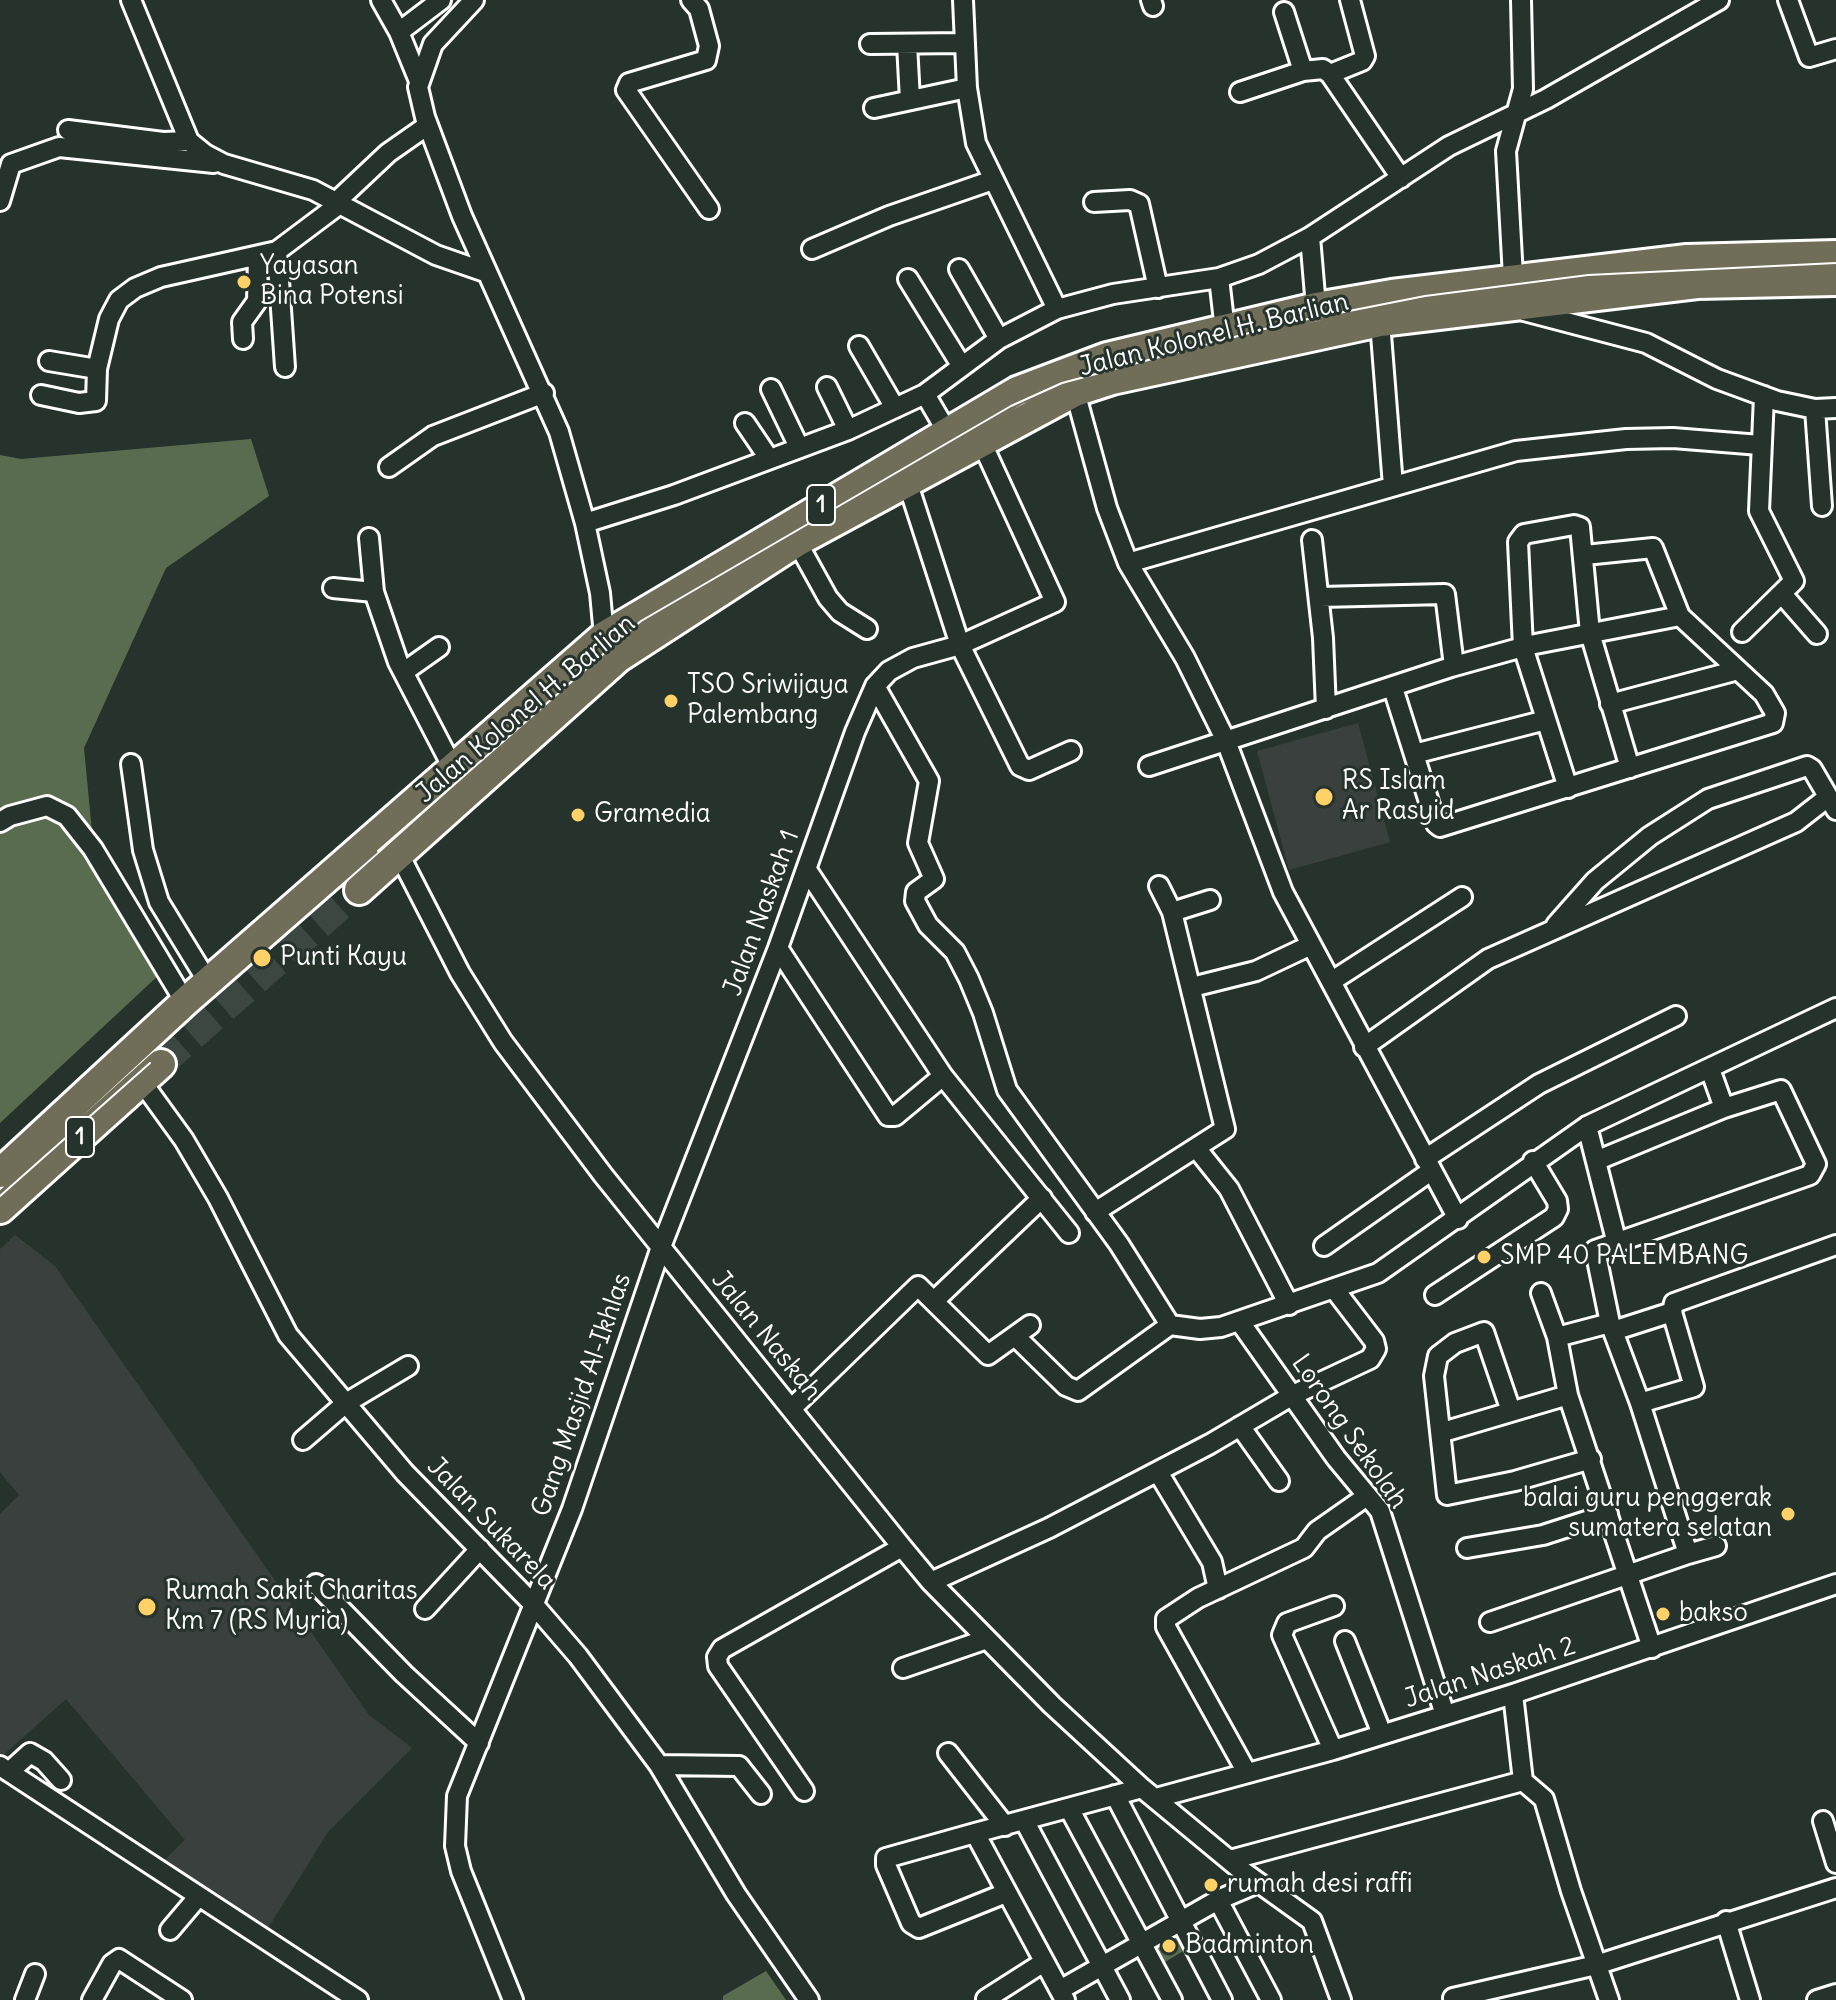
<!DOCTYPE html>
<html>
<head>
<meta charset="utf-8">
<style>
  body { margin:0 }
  canvas { display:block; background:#26332d }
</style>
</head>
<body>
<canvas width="1836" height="2000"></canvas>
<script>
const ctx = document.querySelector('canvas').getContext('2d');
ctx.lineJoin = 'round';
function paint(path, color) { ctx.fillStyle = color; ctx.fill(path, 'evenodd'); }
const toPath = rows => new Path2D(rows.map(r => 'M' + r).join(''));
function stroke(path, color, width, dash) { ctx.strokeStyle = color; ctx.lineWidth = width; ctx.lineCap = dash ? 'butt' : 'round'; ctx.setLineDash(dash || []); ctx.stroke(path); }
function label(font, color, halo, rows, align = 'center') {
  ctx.font = font + ' Delius,sans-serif'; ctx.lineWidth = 6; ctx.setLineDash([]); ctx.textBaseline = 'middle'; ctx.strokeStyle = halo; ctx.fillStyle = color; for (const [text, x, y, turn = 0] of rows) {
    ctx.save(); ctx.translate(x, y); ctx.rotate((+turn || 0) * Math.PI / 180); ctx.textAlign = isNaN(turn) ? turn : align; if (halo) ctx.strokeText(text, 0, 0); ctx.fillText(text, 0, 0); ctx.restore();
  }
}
const built = toPath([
  [1358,723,1390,842,1289,870,1257,751],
  [15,1235,55,1266,369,1715,412,1748,328,1832,265,1933,159,1866,185,1840,66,1699,0,1758,0,1514,19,1495,0,1472,0,1249]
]);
const green = toPath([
  [251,439,269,496,166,568,84,748,92,832,161,973,0,1123,0,455,21,459],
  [1179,1927,1190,1947,1160,1965,1148,1944],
  [766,1971,786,2000,723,2000,723,1996]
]);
const highwayTunnel = toPath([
  [161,1064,359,890]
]);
const minor = toPath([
  [131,0,189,141,205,154,224,164,313,190,436,255,485,272],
  [381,0,399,32,419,81],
  [474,0,433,44,418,87,425,117,462,216,559,432,585,523,600,593,604,636],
  [691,0,699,9,709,46,706,60,629,83,626,90,709,209],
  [1151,0,1153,6],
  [1788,0,1809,57,1836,49],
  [1284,12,1303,71],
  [399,32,441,0],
  [870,44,964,43],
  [907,44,910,100],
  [1330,74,1362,61,1365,56,1350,0],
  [1240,92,1303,71,1323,69,1330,74,1401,178],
  [874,108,967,88],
  [68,130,163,142,189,141],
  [0,201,11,164,59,147,214,163],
  [337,201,388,153,428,125],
  [1094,202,1130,200,1139,204,1158,288],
  [812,249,889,216,993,180],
  [277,251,285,367],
  [959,269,999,339],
  [1513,277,1506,151,1523,89,1521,0],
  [1219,278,1259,264,1310,237],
  [908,279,961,365],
  [1316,307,1310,237,1449,146,1546,99,1719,0],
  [1057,309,1113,294,1219,278,1225,330],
  [1524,311,1646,343,1717,379,1777,401,1815,409,1836,408],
  [1380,322,1393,486],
  [243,339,242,322,257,301,258,257],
  [859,346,895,408],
  [49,361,97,369],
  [827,387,848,430],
  [771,389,799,447],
  [1075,392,1107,508,1128,563,1185,658,1226,741,1283,892,1458,1219],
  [41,395,79,403,96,401,97,369,109,319,119,300,135,288,161,277,277,251,341,203],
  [1815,409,1822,506],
  [745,423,768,457],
  [946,430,925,394,999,339,1057,309,976,143,967,88,963,0],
  [389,467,433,436,544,393],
  [907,481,960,645,1020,766,1029,770,1071,751],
  [585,523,674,495,848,430,925,394],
  [369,538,374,592],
  [1312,540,1323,638,1326,709],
  [797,542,828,598,840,612,867,629],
  [1128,563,1516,451,1626,439,1673,438,1760,445],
  [333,588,374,592,398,662,454,770],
  [1782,594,1817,634],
  [1320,597,1445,594,1454,666],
  [1742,632,1794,581,1759,511,1764,396],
  [405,671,439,647],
  [875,686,929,781,918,843,934,879,916,892,915,901,928,925,955,952,969,979,983,1013,1007,1090,1119,1244,1170,1325,1078,1391,1066,1386,1015,1336],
  [1393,688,1436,824,1440,827,1773,723,1775,713,1764,694,1680,616,1653,548,1585,555],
  [1610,704,1738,670],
  [1414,754,1546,720],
  [131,764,143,850,159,902,208,982],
  [1149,766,1451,667,1530,645,1680,616],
  [1568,788,1523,647,1518,542,1524,534,1574,525,1580,527,1590,633,1630,768],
  [0,822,10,816,47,806,67,816,93,849,185,1002],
  [400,856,460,973,503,1042,603,1175,902,1547,931,1582,1052,1705,1142,1788,1241,1870,1312,1921,1341,2000],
  [807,870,943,1076,1069,1233],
  [1172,912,1210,900],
  [1556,925,1595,881,1650,836,1708,799,1807,766,1812,769,1836,810],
  [778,948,888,1116,895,1116,943,1076],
  [1332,981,1462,897],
  [1192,987,1256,971,1311,945],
  [1364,1047,1488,959,1796,822,1828,797],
  [1710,1069,1724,1108],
  [142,1082,184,1140,218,1198,288,1335,405,1473,534,1605,578,1656,659,1765,736,1894,809,2000],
  [1587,1126,1616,1240],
  [1197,1149,1229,1189,1289,1305],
  [1425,1159,1539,1084,1676,1016],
  [1095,1212,1225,1129,1172,912,1159,886],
  [1324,1246,1431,1171],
  [1541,1293,1557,1337,1568,1395,1652,1648],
  [1435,1295,1554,1217,1558,1209,1557,1201,1533,1161],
  [934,1301,1042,1198],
  [1240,1322,1336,1458,1380,1511,1445,1715],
  [1170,1325,1200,1329,1221,1327,1378,1273,1587,1126,1836,1008],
  [1613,1331,1672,1312],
  [1557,1337,1610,1323],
  [1640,1403,1694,1387,1672,1312,1674,1303,1836,1245],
  [791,1409,918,1286,988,1355,1030,1325],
  [1511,1411,1484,1332,1455,1343,1438,1356,1434,1376,1447,1495,1515,1481,1591,1459],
  [1240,1426,1279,1481],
  [1443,1432,1568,1395],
  [303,1440,346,1403,408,1366],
  [1158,1472,1212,1562,1218,1589],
  [1467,1548,1543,1535,1608,1514],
  [1688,1554,1716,1546],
  [931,1582,1049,1528,1210,1444,1293,1395,1370,1359,1376,1349,1374,1341,1335,1290],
  [316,1584,404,1674,479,1743],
  [425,1609,480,1549],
  [1490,1622,1688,1554,1640,1403,1610,1323,1595,1250,1810,1175,1816,1164,1781,1090,1724,1108,1598,1160],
  [1345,1641,1382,1734],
  [903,1668,987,1639],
  [1513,1694,1523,1781,1544,1799,1571,1891,1609,2000],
  [1333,1750,1282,1635,1287,1623,1334,1606],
  [948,1753,1005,1826],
  [659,1765,739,1766,761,1794],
  [0,1766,358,2000],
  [1246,1771,1166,1627,1166,1619,1198,1598,1304,1548,1317,1531,1367,1496],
  [9,1772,30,1753,44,1761,61,1780],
  [804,1791,718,1666,717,1657,722,1649,902,1547],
  [1115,1795,1222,2000],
  [1156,1798,1333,1750,1513,1694,1836,1584],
  [1070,1810,1172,2000],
  [1024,1820,1120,2000],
  [1823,1821,1836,1863],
  [975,1833,886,1858,886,1865,911,1923,919,1928,1006,1893],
  [1230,1860,1523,1781],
  [1218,1900,1271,2000],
  [1726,1921,1750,2000],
  [170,1930,198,1897],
  [1060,1990,1218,1900,1258,1883],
  [1453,1998,1596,1965,1836,1888],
  [986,1999,1044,1962],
  [25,2000,35,1974],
  [92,2000,112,1964,119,1959,182,2000],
  [513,2000,461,1871,455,1846,457,1796,572,1509,661,1247,778,948,855,732,875,686,889,671,913,658,960,645,1055,602,981,441],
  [1065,2000,975,1833,1142,1788],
  [1817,2000,1836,1994]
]);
const highway = toPath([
  [359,890,618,658,797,542,1075,392,1112,380,1380,322,1697,284,1836,281],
  [0,1173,185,1002,604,636,1017,391,1107,357,1316,307,1392,294,1687,259,1836,255],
  [0,1209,161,1064]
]);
const tram = toPath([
  [378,851,641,621,1011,406,1062,383,1283,324,1425,296,1588,275,1836,263],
  [0,1196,150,1063]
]);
const markers = [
  [244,282,8,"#ffd166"],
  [671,701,8,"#ffd166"],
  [1324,797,10,"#ffd166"],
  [578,815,8,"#ffd166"],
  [262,958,10,"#ffd166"],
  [1484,1257,8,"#ffd166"],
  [1788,1514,8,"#ffd166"],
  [147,1607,10,"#ffd166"],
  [1663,1614,8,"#ffd166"],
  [1211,1885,8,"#ffd166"],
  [1169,1946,8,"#ffd166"]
];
const shields = [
  [821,505,28],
  [80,1137,28]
];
const shieldNames = [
  ["1",821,505],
  ["1",80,1137]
];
const poiNames = [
  ["Yayasan",260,267],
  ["Bina Potensi",260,297],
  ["TSO Sriwijaya",687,686],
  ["Palembang",687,716],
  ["RS Islam",1342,782],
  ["Ar Rasyid",1342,812],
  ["Gramedia",594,815],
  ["Punti Kayu",280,958],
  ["SMP 40 PALEMBANG",1500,1257],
  ["balai guru penggerak",1772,1499,"right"],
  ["sumatera selatan",1772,1529,"right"],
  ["Rumah Sakit Charitas",165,1592],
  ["Km 7 (RS Myria)",165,1622],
  ["bakso",1679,1614],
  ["rumah desi raffi",1227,1885],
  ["Badminton",1185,1946]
];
const streetNames = [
  ["Jalan Kolonel H. Barlian",1214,335,-14],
  ["Jalan Kolonel H. Barlian",526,709,-40],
  ["Jalan Naskah 1",762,913,-70],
  ["Jalan Naskah",766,1336,51],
  ["Gang Masjid Al-Ikhlas",582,1395,-71],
  ["Lorong Sekolah",1349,1432,55],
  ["Jalan Sukarela",491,1524,46],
  ["Jalan Naskah 2",1490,1673,-18]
];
paint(built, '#3a403d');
paint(green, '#5a6c4f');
stroke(highwayTunnel, '#3c4742', 28, [28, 14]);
stroke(minor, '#fff', 24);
stroke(highway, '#fff', 34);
stroke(minor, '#26332d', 18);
stroke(highway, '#706e59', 28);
stroke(tram, '#fff', 2);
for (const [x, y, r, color] of markers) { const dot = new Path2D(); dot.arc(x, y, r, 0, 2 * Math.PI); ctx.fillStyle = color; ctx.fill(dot); stroke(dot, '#26332d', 3); }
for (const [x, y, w] of shields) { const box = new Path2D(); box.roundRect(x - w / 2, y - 20, w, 40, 6); ctx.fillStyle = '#26332d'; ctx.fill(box); stroke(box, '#fff', 2); }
label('bold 24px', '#fff', null, shieldNames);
label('26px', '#fff', '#26332d', poiNames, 'left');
label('26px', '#fff', '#26332d', streetNames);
</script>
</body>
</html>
